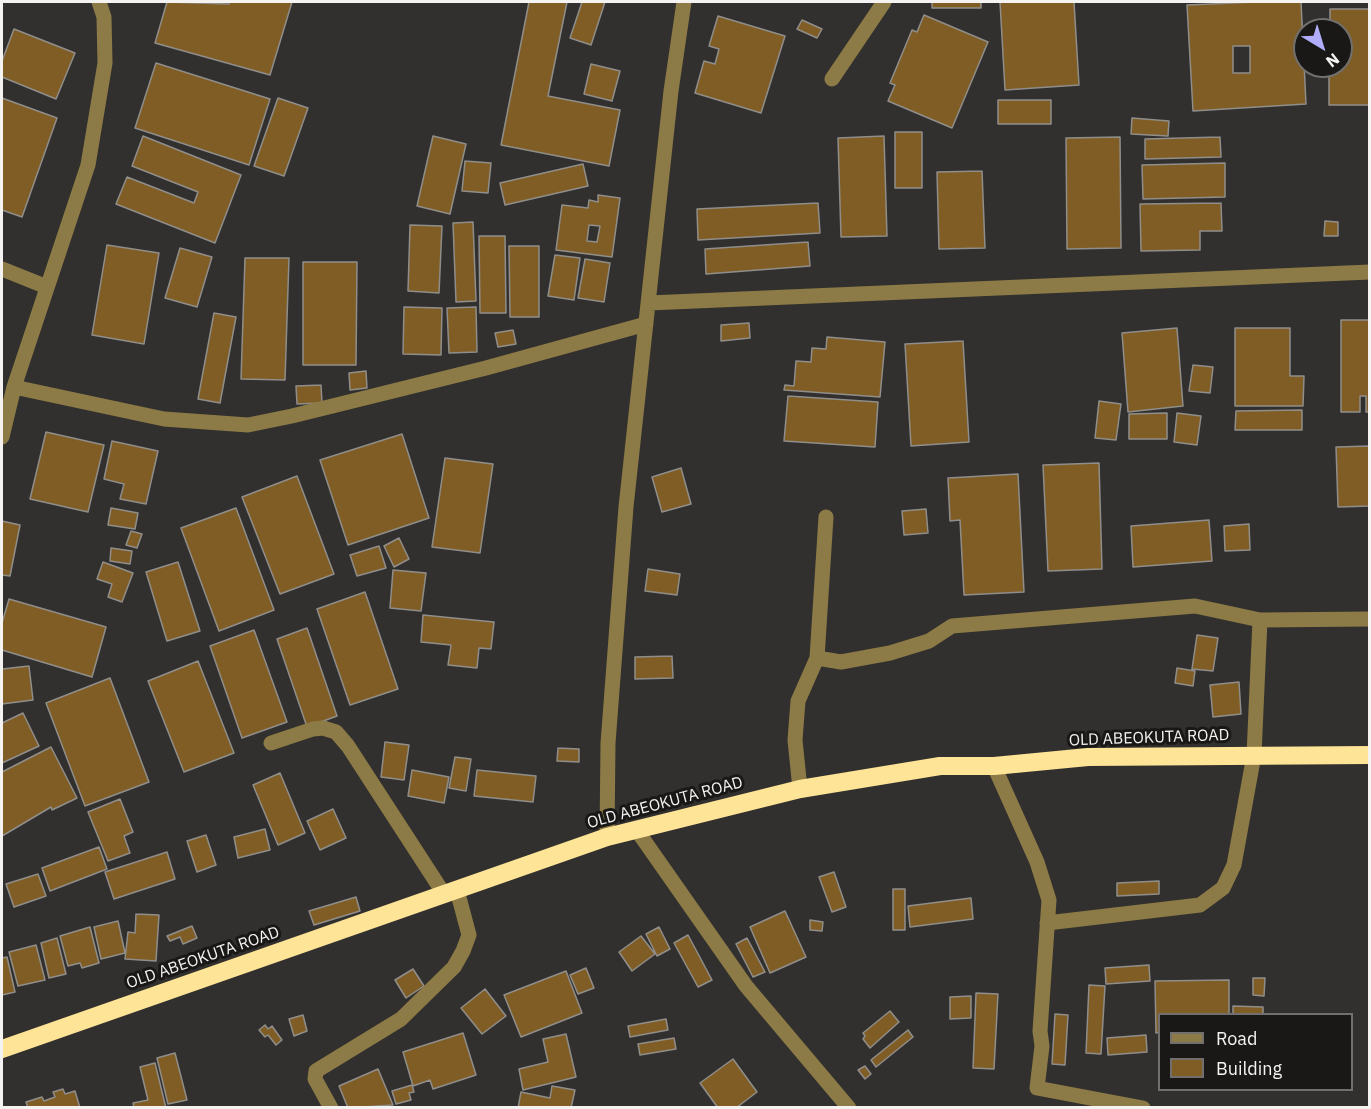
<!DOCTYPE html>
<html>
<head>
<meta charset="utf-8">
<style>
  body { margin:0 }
  #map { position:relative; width:1371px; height:1109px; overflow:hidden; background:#32302e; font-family:"IBM Plex Sans",sans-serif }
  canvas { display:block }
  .frame { position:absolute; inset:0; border:3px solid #f4f3f2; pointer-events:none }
  .legend { position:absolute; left:1158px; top:1013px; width:195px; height:78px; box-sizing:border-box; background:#191817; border:2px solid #71706f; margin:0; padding:8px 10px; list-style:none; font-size:18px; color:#f4f3f2 }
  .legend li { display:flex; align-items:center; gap:12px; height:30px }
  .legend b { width:30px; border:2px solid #71706f }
  .north { position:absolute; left:1293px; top:18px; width:60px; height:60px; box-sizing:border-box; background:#191817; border:2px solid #71706f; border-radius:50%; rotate:142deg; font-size:16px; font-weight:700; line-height:24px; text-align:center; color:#f4f3f2 }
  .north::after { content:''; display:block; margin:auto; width:21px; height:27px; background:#b1adfa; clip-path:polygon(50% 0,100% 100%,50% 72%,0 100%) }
</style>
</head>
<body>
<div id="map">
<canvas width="1371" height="1109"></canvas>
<div class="frame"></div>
<ul class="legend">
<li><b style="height:8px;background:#8c7b46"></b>Road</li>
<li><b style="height:16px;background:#805d24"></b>Building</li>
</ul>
<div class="north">N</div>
</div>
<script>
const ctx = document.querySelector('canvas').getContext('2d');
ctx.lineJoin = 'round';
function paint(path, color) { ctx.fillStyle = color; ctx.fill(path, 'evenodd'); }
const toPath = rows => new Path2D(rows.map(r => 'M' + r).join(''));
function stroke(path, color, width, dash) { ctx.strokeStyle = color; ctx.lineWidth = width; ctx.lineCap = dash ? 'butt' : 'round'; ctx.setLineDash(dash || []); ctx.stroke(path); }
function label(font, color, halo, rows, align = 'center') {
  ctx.font = font + ' "IBM Plex Sans",sans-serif'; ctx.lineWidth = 6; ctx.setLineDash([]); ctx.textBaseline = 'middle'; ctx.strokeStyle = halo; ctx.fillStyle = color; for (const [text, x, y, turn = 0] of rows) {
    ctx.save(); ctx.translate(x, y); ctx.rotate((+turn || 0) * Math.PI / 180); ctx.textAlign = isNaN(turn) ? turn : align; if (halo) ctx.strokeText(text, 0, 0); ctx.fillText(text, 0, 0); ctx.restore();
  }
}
const building = toPath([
  [167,2,229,4,230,2,292,2,270,75,155,43,167,2],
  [529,2,567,2,548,96,620,110,609,166,501,145,529,2],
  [582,2,605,2,591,45,570,38,582,2],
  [932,2,981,2,981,8,932,8,932,2],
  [1000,2,1074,2,1079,85,1005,90,1000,2],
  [1256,2,1301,2,1306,104,1193,111,1187,5,1256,2],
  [1233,46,1250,46,1250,73,1233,73,1233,46],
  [1330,9,1370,9,1370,105,1329,105,1329,66,1341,66,1341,30,1330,30,1330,9],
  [924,15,988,42,952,128,888,101,895,85,890,83,912,30,917,32,924,15],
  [718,16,785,36,761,113,695,93,704,61,715,64,719,49,709,46,718,16],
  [802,20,822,29,817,38,797,29,802,20],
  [14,29,75,53,56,99,2,77,2,61,14,29],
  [156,63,270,99,249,165,135,128,156,63],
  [591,64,620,71,612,101,584,94,591,64],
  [2,98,57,118,22,217,2,210,2,98],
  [278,98,308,108,284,176,254,166,278,98],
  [998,100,1051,100,1051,124,998,124,998,100],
  [1132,118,1169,121,1168,136,1131,134,1132,118],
  [895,132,922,132,922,188,895,188,895,132],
  [143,136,241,175,215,243,116,204,127,177,194,203,198,192,132,166,143,136],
  [433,136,466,144,450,214,417,206,433,136],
  [884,136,887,236,841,237,838,138,884,136],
  [1120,137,1121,248,1067,249,1066,138,1120,137],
  [1220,137,1221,157,1145,159,1145,139,1220,137],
  [465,161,491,163,488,193,462,191,465,161],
  [1225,163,1225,197,1143,199,1142,165,1225,163],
  [583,164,588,186,505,205,500,183,583,164],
  [982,171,985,248,939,249,937,172,982,171],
  [598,195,620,198,612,257,556,250,562,205,588,208,589,200,598,202,598,195],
  [589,225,600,226,597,242,587,241,589,225],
  [818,203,820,233,698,240,697,209,818,203],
  [1221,203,1222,231,1200,231,1200,250,1141,251,1140,204,1221,203],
  [1325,221,1338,222,1338,236,1324,236,1325,221],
  [473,222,476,301,456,302,453,223,473,222],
  [410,225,442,226,439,293,408,291,410,225],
  [479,236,505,236,506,313,480,313,479,236],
  [808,242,810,266,706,274,705,249,808,242],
  [107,245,159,253,144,344,92,335,107,245],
  [509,246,539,246,539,317,510,317,509,246],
  [180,248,212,257,197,307,165,298,180,248],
  [555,255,580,258,574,300,548,296,555,255],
  [245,258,289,258,285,380,241,379,245,258],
  [585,259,610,263,604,302,578,298,585,259],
  [303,262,357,262,356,365,303,365,303,262],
  [404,307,442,308,441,355,403,354,404,307],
  [476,307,477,352,449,353,447,308,476,307],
  [214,313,236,317,220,403,198,399,214,313],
  [1341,320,1370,320,1370,412,1366,412,1366,396,1360,396,1360,412,1341,412,1341,320],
  [749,323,750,338,721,341,721,325,749,323],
  [1177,328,1183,406,1128,412,1122,333,1177,328],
  [1235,328,1290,328,1290,376,1304,376,1303,406,1235,406,1235,328],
  [513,330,516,344,498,347,495,333,513,330],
  [827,337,885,342,880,397,784,390,785,385,794,386,796,361,811,362,812,348,826,349,827,337],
  [963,341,969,442,911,446,905,344,963,341],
  [1193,365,1213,367,1210,393,1189,391,1193,365],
  [366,371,367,388,350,390,349,373,366,371],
  [321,385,322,403,297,404,296,386,321,385],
  [788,396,878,402,875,447,784,441,788,396],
  [1099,401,1121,404,1116,440,1095,438,1099,401],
  [1302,410,1302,430,1235,430,1236,411,1302,410],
  [1167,413,1167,439,1129,439,1129,414,1167,413],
  [1177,413,1201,416,1197,445,1174,442,1177,413],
  [46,432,104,445,88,512,30,499,46,432],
  [402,434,429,518,348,545,320,460,402,434],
  [112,441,158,451,146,504,120,499,124,484,104,479,112,441],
  [1370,446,1370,506,1338,507,1336,447,1370,446],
  [445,458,493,464,480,553,432,547,445,458],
  [1099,463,1102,569,1048,571,1043,465,1099,463],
  [681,468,691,504,662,512,652,477,681,468],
  [1018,474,1024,592,964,595,960,520,950,521,948,478,1018,474],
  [297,476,334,574,280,594,242,497,297,476],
  [111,508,138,513,135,529,108,525,111,508],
  [236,508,274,610,219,631,181,528,236,508],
  [926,509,928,533,904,535,902,511,926,509],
  [1209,520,1212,561,1133,567,1131,526,1209,520],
  [2,521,20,525,10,576,2,575,2,521],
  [1249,524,1250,550,1225,551,1224,526,1249,524],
  [131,531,142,534,137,548,126,545,131,531],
  [399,538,409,559,394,567,384,546,399,538],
  [379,546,386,568,357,576,350,555,379,546],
  [111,548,132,551,130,564,110,561,111,548],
  [103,562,133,573,122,602,108,597,112,584,97,579,103,562],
  [178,562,200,631,167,641,146,572,178,562],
  [648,569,680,574,677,595,645,591,648,569],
  [393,570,426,573,421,611,390,608,393,570],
  [365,592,398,689,350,705,317,609,365,592],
  [9,599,106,627,92,677,2,650,2,623,9,599],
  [423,615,494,622,491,649,479,648,477,668,448,665,451,645,421,642,423,615],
  [307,628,337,716,307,727,277,639,307,628],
  [254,630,287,722,242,738,210,646,254,630],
  [1197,635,1218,638,1213,671,1192,669,1197,635],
  [672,656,673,678,635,679,635,657,672,656],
  [198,661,234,753,184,772,148,681,198,661],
  [29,666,33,700,2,704,2,669,29,666],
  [1177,668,1195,671,1193,686,1175,683,1177,668],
  [110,678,149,782,85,806,46,703,110,678],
  [1239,682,1241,714,1213,717,1210,685,1239,682],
  [23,713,39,746,2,763,2,723,23,713],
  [385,742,409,745,404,780,381,777,385,742],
  [51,747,77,798,52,810,51,807,2,836,2,772,51,747],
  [558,748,579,749,579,762,557,761,558,748],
  [455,757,471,759,466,791,449,788,455,757],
  [412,770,449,777,444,803,408,796,412,770],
  [477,770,536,776,533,802,474,796,477,770],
  [280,773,305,833,278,845,253,785,280,773],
  [120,799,133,832,124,836,130,853,108,861,88,812,120,799],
  [333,809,346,838,320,850,307,821,333,809],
  [265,829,270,850,238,858,234,837,265,829],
  [206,835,216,865,197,872,187,841,206,835],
  [99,847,107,869,50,891,42,868,99,847],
  [167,852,175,879,114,899,105,872,167,852],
  [834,872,846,907,832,912,819,877,834,872],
  [38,874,46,896,14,907,6,884,38,874],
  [1159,881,1159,894,1117,896,1117,883,1159,881],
  [893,889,905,889,905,930,893,930,893,889],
  [356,897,360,911,314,925,309,911,356,897],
  [971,898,973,919,910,927,908,906,971,898],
  [785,911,806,957,770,973,750,927,785,911],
  [136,914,159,915,156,961,125,959,128,932,135,933,136,914],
  [810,920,823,922,822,931,810,930,810,920],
  [118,921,125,953,101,959,94,927,118,921],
  [192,926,197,938,183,944,180,937,170,941,167,936,192,926],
  [90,927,99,963,82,968,80,963,68,966,60,936,90,927],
  [659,927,670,949,657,956,646,934,659,927],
  [688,935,712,980,698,987,674,943,688,935],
  [641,936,655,954,632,971,619,952,641,936],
  [57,938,66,974,49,978,41,943,57,938],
  [747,938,765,972,753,977,736,944,747,938],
  [36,945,45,980,18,986,9,952,36,945],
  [7,957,15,992,2,995,2,958,7,957],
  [1149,965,1150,981,1106,984,1105,968,1149,965],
  [586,968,594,988,578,994,570,975,586,968],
  [413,969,424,986,406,998,395,980,413,969],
  [566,971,582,1013,521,1037,504,995,566,971],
  [1253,978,1265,978,1264,996,1253,995,1253,978],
  [1229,980,1229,1014,1160,1014,1160,1032,1156,1033,1155,981,1229,980],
  [1089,985,1105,986,1101,1054,1086,1053,1089,985],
  [485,989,506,1016,482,1034,461,1008,485,989],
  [976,993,998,994,994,1069,973,1068,976,993],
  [971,996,971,1018,950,1019,950,997,971,996],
  [1233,1006,1263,1007,1263,1014,1233,1014,1233,1006],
  [890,1011,899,1022,870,1048,863,1039,865,1036,863,1033,890,1011],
  [1055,1014,1068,1015,1065,1065,1052,1064,1055,1014],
  [303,1015,307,1031,294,1036,289,1019,303,1015],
  [666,1019,668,1030,630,1037,628,1026,666,1019],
  [265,1025,268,1029,272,1026,282,1040,276,1045,268,1035,265,1037,259,1030,265,1025],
  [908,1030,913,1037,876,1067,871,1060,908,1030],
  [463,1033,476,1075,433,1089,430,1080,413,1086,403,1052,463,1033],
  [566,1034,576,1077,523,1090,519,1069,548,1062,543,1039,566,1034],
  [1146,1035,1147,1052,1108,1055,1107,1038,1146,1035],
  [674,1038,676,1049,640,1055,638,1044,674,1038],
  [175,1053,187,1100,168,1104,157,1058,175,1053],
  [733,1059,757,1092,736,1108,718,1108,700,1083,733,1059],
  [155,1063,166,1108,134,1108,133,1103,148,1100,140,1067,155,1063],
  [865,1066,871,1074,865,1079,858,1070,865,1066],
  [378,1069,393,1105,348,1108,339,1086,378,1069],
  [412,1085,414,1092,409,1093,411,1100,396,1104,392,1091,412,1085],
  [552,1086,575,1090,571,1108,518,1108,521,1092,550,1098,552,1086],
  [63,1089,65,1094,75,1091,80,1108,28,1108,26,1102,42,1097,44,1101,55,1097,53,1092,63,1089]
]);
const minor = toPath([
  [832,79,884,2],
  [2,269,47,287],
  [649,303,1370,272],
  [14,387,164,419,248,425,292,416,486,368,646,324],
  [2,437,14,387,88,165,105,63,104,17,99,2],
  [817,658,841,662,890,653,929,641,952,626,1195,606,1260,620,1370,619],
  [271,743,313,729,323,728,336,732,348,746,444,894],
  [994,766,1037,862,1049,900,1040,1031,1042,1046,1037,1088,1143,1108],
  [800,789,795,740,798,701,817,658,826,517],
  [636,829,746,986,849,1108],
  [607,837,608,743,626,507,671,91,684,2],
  [1047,923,1200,905,1223,888,1234,865,1254,755,1260,620],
  [331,1108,315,1079,316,1071,401,1019,454,967,463,951,469,935,457,890]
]);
const highway = toPath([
  [2,1049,607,837,800,789,940,766,994,766,1088,757,1370,755]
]);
const streetNames = [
  ["OLD ABEOKUTA ROAD",1149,738,-2],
  ["OLD ABEOKUTA ROAD",665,803,-15],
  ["OLD ABEOKUTA ROAD",203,958,-19]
];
paint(building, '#805d24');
stroke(building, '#908e8b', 1.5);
stroke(minor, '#8c7b46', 15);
stroke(highway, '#fde497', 18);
label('16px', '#f4f3f2', '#191817', streetNames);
</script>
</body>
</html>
